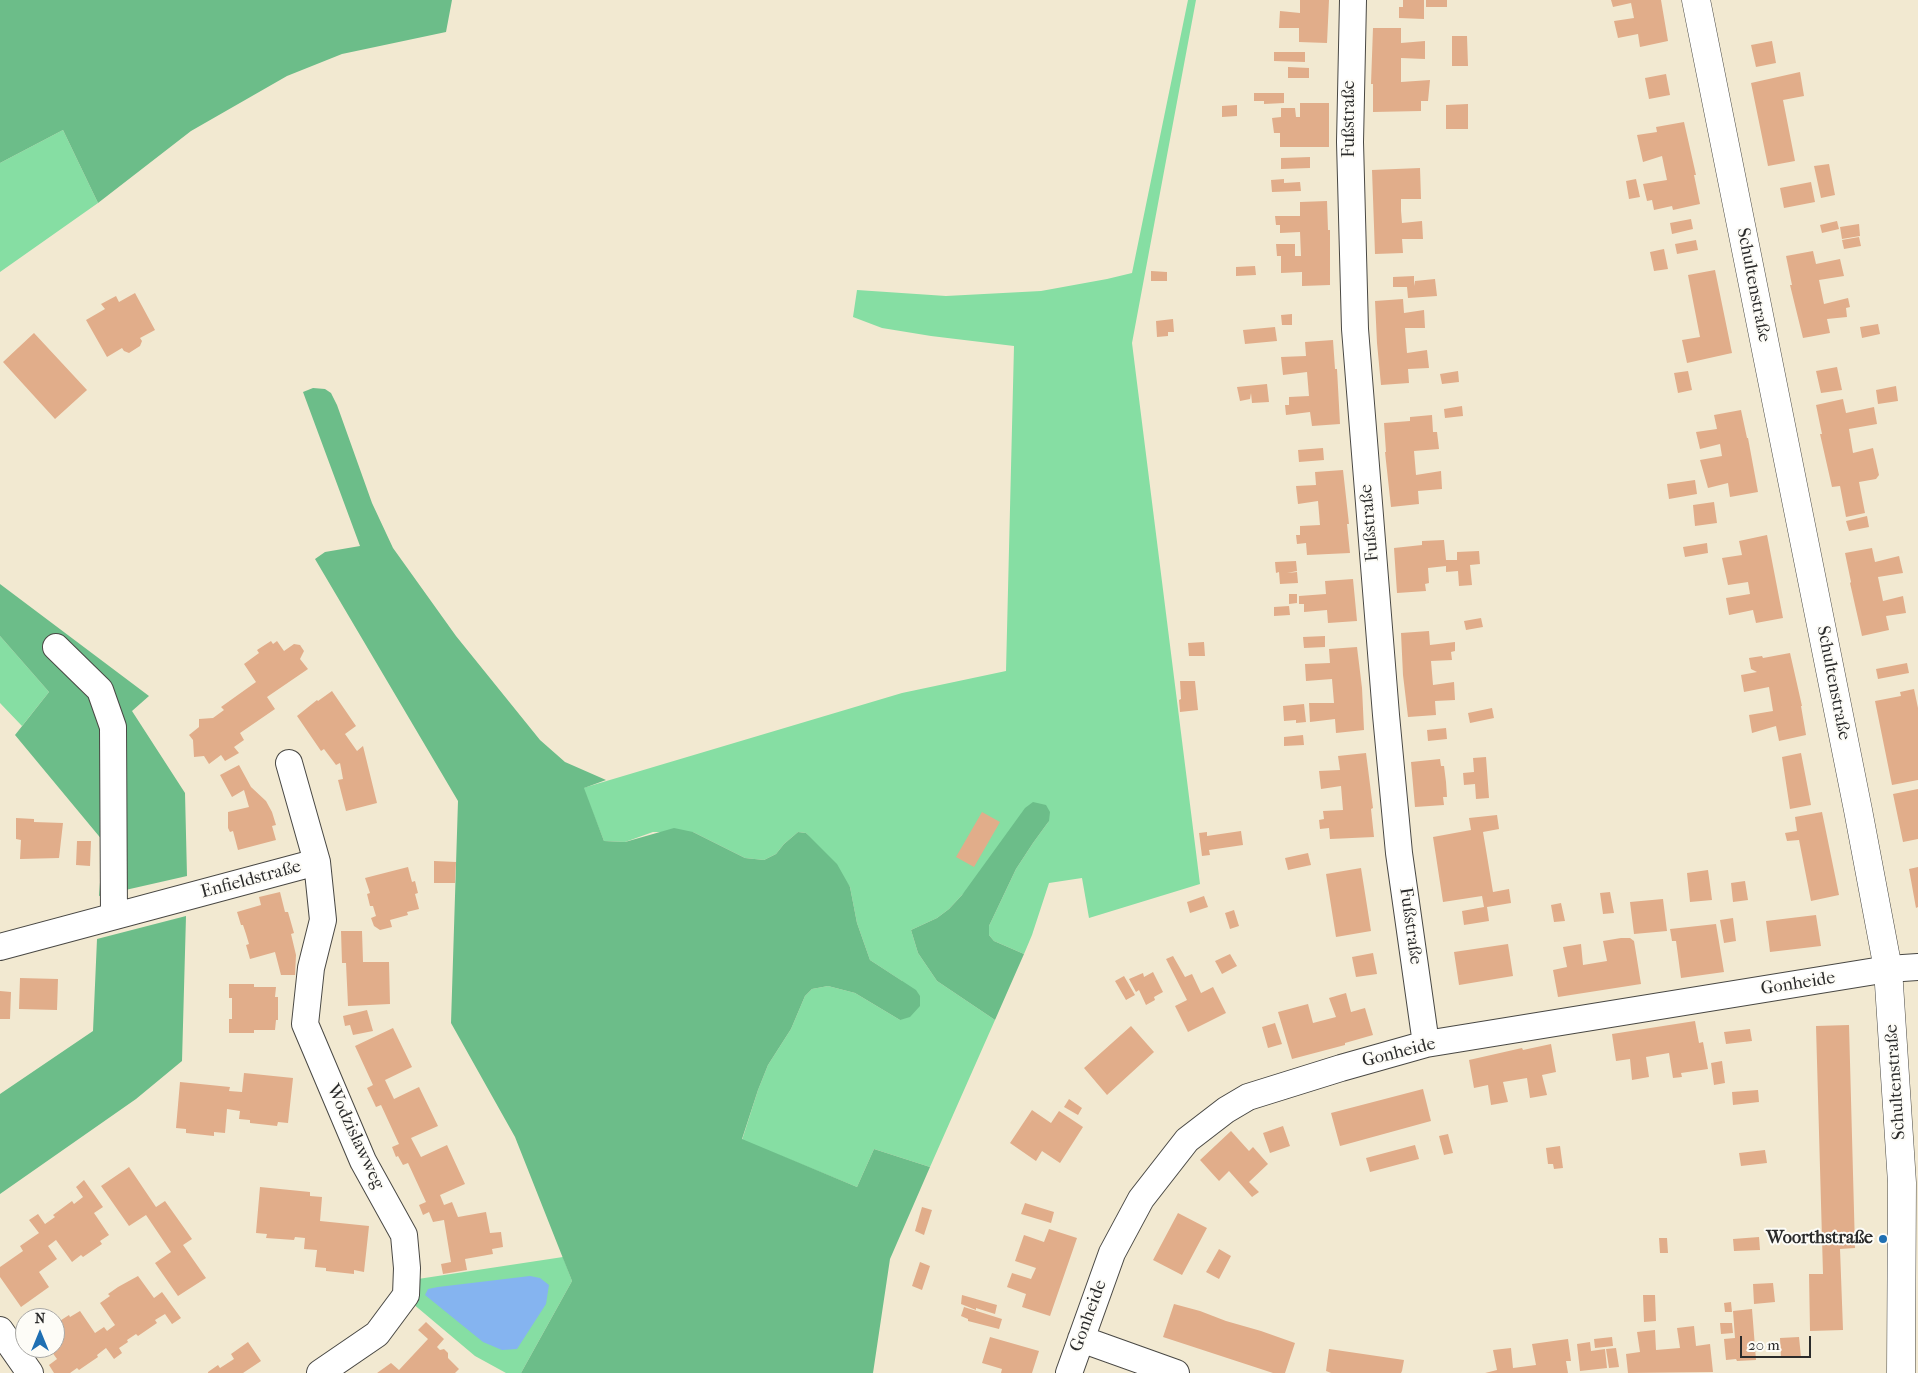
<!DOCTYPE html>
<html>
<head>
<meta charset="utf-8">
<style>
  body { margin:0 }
  #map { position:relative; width:1918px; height:1373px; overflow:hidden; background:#f2e9d1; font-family:"IM FELL French Canon",serif }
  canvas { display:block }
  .north { position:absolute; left:15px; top:1308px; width:50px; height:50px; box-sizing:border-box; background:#fdfcf7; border:1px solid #a9a8a5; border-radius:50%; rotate:0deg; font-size:14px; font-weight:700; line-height:20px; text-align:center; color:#2b2b2b }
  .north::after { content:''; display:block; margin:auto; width:18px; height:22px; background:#1f6fb2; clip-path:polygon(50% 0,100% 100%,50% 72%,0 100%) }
  .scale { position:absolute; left:1740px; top:1336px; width:71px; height:22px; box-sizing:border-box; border:2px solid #2b2b2b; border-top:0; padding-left:6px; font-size:15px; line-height:18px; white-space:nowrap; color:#2b2b2b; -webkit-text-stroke:4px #fdfcf7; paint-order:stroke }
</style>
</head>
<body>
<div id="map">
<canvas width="1918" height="1373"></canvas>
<div class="north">N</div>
<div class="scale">20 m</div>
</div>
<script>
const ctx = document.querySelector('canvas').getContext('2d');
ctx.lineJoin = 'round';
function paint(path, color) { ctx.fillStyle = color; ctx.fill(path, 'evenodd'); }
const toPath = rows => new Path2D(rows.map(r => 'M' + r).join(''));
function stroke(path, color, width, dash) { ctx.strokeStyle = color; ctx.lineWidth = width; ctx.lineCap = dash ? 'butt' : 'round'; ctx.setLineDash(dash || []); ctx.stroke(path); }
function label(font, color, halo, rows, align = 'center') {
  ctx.font = font + ' "IM FELL French Canon",serif'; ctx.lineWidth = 4; ctx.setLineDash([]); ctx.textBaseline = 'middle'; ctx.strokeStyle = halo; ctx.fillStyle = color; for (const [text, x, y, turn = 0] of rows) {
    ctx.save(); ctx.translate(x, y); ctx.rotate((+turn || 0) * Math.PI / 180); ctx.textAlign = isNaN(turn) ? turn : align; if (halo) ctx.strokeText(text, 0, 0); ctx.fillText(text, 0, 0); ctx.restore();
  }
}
const green = toPath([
  [1188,0,1196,0,1132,343,1200,884,1089,918,1082,878,1049,883,1032,935,1024,954,994,941,989,935,989,926,1016,869,1033,843,1049,821,962,895,949,909,937,918,911,930,918,953,937,981,995,1020,930,1167,874,1149,857,1187,742,1140,758,1090,768,1065,791,1029,805,996,812,989,828,986,855,993,900,1020,902,981,870,960,857,923,850,887,806,833,798,832,784,844,776,854,764,860,745,858,693,832,653,832,625,842,604,841,583,788,902,693,1006,671,1014,346,931,336,882,328,853,317,857,290,946,296,1041,291,1107,279,1132,273],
  [63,130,98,203,0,272,0,163],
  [0,636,49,692,22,726,0,703],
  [563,1257,572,1281,521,1373,506,1373,475,1356,412,1303,418,1279]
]);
const forest = toPath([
  [0,0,452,0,446,32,342,54,287,76,191,131,98,203,63,130,0,163],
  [313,388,325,389,331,393,337,405,372,503,393,548,456,636,540,740,565,762,606,780,584,788,604,841,625,842,674,828,693,832,745,858,764,860,776,854,784,844,798,832,806,833,837,864,850,887,857,923,870,960,916,990,920,996,920,1006,910,1017,900,1020,855,993,828,986,812,989,805,996,791,1029,768,1065,758,1090,742,1139,857,1187,874,1149,930,1167,890,1259,873,1373,521,1373,572,1281,515,1137,451,1023,458,801,315,559,325,552,360,546,303,392],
  [0,584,149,696,132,711,185,793,187,876,99,896,103,841,15,735,49,692,0,636],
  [1033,802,1046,805,1050,812,1049,821,1033,843,1016,869,989,926,989,935,994,941,1024,954,995,1020,937,981,918,953,911,930,937,918,949,909,962,895,1025,808],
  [186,916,182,1061,136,1099,0,1194,0,1094,93,1031,97,939]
]);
const water = toPath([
  [530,1276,540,1278,549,1285,546,1304,517,1349,502,1350,483,1342,425,1295,428,1289,438,1287]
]);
const building = toPath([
  [1300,0,1329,0,1327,43,1299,42,1299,28,1279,28,1280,11,1300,13],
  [1403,0,1424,0,1424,19,1399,18,1399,7,1403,7],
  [1426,0,1447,0,1447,7,1426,7],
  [1611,0,1661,0,1668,41,1640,47,1638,34,1618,38,1614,21,1634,18,1631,3,1613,7],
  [1373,28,1401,28,1401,43,1425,41,1425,59,1401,58,1401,82,1430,80,1428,101,1421,101,1421,111,1373,112,1373,84,1371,84],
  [1452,36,1467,36,1468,66,1452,66],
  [1772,41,1776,63,1756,67,1751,45],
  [1274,52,1305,52,1305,62,1274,61],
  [1288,67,1309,68,1309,78,1288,78],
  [1800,72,1804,96,1783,100,1795,161,1768,166,1751,83],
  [1666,74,1670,95,1649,99,1645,78],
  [1254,93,1284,93,1284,103,1264,104,1264,101,1254,101],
  [1300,103,1329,103,1329,147,1280,147,1280,133,1274,133,1272,118,1281,117,1281,108,1295,108,1296,117,1300,117],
  [1468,104,1468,129,1446,129,1446,105],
  [1237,105,1237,116,1222,117,1222,106],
  [1684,122,1696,175,1694,175,1700,204,1673,210,1672,206,1654,210,1652,200,1647,201,1643,184,1667,180,1662,156,1643,162,1637,135,1657,132,1656,127],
  [1310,157,1310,168,1281,169,1281,158],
  [1829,164,1835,195,1821,198,1814,166],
  [1420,168,1421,199,1401,199,1401,211,1402,223,1422,221,1423,239,1402,239,1403,253,1375,254,1372,170],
  [1284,179,1284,183,1300,182,1301,191,1272,192,1271,180],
  [1636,179,1640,197,1629,199,1626,181],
  [1811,182,1815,202,1784,208,1780,188],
  [1327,201,1328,230,1330,230,1330,285,1302,286,1302,272,1281,273,1281,256,1277,256,1276,244,1295,244,1295,256,1301,256,1300,232,1280,233,1280,225,1276,225,1275,216,1300,216,1300,202],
  [1691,219,1693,229,1672,234,1670,223],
  [1837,221,1839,229,1822,233,1820,225],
  [1859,224,1860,236,1842,239,1840,227],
  [1859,237,1861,246,1844,249,1842,240],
  [1696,240,1698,250,1677,254,1675,244],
  [1664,249,1668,269,1654,271,1650,252],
  [1813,251,1816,264,1840,259,1844,276,1819,280,1824,304,1848,298,1850,307,1846,308,1847,317,1827,319,1830,333,1803,338,1790,285,1792,285,1786,256],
  [1255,266,1256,275,1236,276,1236,267],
  [1715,270,1732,353,1687,363,1682,340,1700,337,1688,275],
  [1151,271,1167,272,1167,281,1151,281],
  [1414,276,1414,286,1415,281,1435,279,1437,296,1408,298,1407,287,1393,287,1393,277],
  [135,293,155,330,140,338,142,341,140,346,129,353,124,351,122,348,107,357,86,320,105,309,101,304,116,296,119,302],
  [1403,299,1404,313,1424,310,1425,328,1405,328,1406,341,1407,353,1427,350,1429,368,1408,369,1409,383,1381,385,1377,343,1375,301],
  [1292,314,1292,325,1282,325,1281,315],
  [1173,319,1174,332,1168,332,1168,336,1157,337,1156,321],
  [1878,324,1880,334,1862,338,1860,327],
  [1275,327,1277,341,1245,344,1243,330],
  [34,333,87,390,55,419,3,362],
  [1333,340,1335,369,1337,369,1340,424,1312,426,1310,412,1286,415,1285,405,1289,405,1289,397,1309,396,1307,372,1283,375,1281,357,1306,356,1305,342],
  [1837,367,1842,390,1821,393,1816,371],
  [1458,371,1459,382,1442,384,1440,374],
  [1688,371,1692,390,1678,393,1674,373],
  [1267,384,1269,402,1252,403,1251,393,1250,399,1240,401,1237,387],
  [1896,386,1898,401,1878,404,1876,390],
  [1843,399,1846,413,1874,407,1877,424,1849,429,1853,453,1873,448,1879,475,1876,479,1859,482,1865,513,1846,517,1840,486,1832,487,1820,434,1822,434,1816,405],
  [1462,406,1463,416,1445,418,1444,409],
  [1741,410,1747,438,1748,438,1758,492,1730,497,1728,483,1708,488,1700,460,1722,456,1720,444,1700,449,1696,432,1717,429,1714,415],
  [1432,415,1433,432,1437,432,1439,449,1414,451,1416,475,1441,471,1442,489,1418,491,1419,504,1391,507,1385,452,1386,452,1384,423,1410,421,1410,417],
  [1323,448,1324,460,1299,462,1298,450],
  [1343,470,1349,524,1347,524,1350,553,1307,555,1306,543,1297,544,1296,535,1300,535,1300,526,1320,525,1318,501,1298,504,1296,486,1316,485,1315,472],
  [1695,480,1697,494,1669,499,1667,484],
  [1714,502,1717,523,1695,526,1693,505],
  [1867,516,1869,527,1849,531,1846,521],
  [1767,535,1783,618,1756,623,1753,610,1729,615,1726,598,1750,594,1748,582,1728,585,1722,558,1742,555,1739,541],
  [1444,540,1446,560,1457,560,1457,552,1479,551,1480,564,1470,565,1472,585,1459,586,1458,571,1446,572,1446,566,1428,568,1429,583,1425,584,1426,591,1397,593,1394,548,1422,545,1422,541],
  [1707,543,1708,553,1685,557,1683,547],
  [1872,548,1875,562,1899,556,1903,573,1878,577,1883,601,1903,596,1906,613,1886,616,1889,630,1862,636,1850,583,1851,582,1845,553],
  [1296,561,1297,571,1287,573,1297,572,1298,583,1280,584,1279,572,1276,573,1275,562],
  [1353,579,1357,621,1328,623,1327,610,1304,612,1304,604,1299,604,1299,596,1326,594,1325,581],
  [1289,594,1297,594,1297,603,1289,604],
  [1289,606,1290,615,1274,616,1274,607],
  [1481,618,1483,627,1466,630,1464,621],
  [1429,631,1430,645,1455,642,1455,651,1451,652,1452,660,1431,661,1433,685,1454,682,1455,700,1435,701,1436,715,1408,717,1403,675,1401,633],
  [1325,636,1325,647,1304,648,1303,637],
  [271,641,273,644,277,641,284,651,294,644,300,645,304,651,300,659,308,669,267,697,275,709,240,733,244,740,234,747,239,753,225,761,221,755,209,764,204,756,194,757,193,740,189,735,199,727,199,719,213,718,224,710,221,707,256,682,244,664,259,653,257,650],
  [1204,642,1205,656,1189,656,1188,643],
  [1357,647,1362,688,1364,730,1336,733,1335,719,1310,722,1309,703,1334,703,1332,679,1306,681,1305,664,1330,663,1329,649],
  [1790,653,1802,706,1801,706,1806,735,1779,741,1776,726,1752,733,1749,715,1773,711,1769,687,1744,692,1741,675,1757,672,1751,669,1749,658,1762,656,1763,658],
  [1907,663,1909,673,1878,679,1876,669],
  [1180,681,1195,681,1198,710,1180,712,1179,700,1181,699],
  [1914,689,1918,708,1918,780,1892,785,1875,701,1901,696,1900,692],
  [332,691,356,726,345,734,357,751,363,746,377,803,346,811,338,780,343,779,340,763,336,765,324,749,321,751,297,716,317,700,318,701],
  [1304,704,1306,722,1296,723,1296,720,1284,721,1283,706],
  [1492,708,1494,718,1470,723,1468,713],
  [1446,728,1447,739,1428,741,1427,730],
  [1303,735,1304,745,1284,746,1284,737],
  [1366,753,1373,808,1371,809,1374,837,1330,839,1329,828,1320,829,1319,820,1324,819,1323,811,1343,810,1341,786,1321,789,1319,771,1340,770,1338,756],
  [1801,753,1811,805,1790,809,1782,757],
  [1486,757,1489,798,1476,799,1475,784,1464,785,1463,773,1474,772,1473,758],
  [1440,759,1441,766,1444,766,1446,782,1447,797,1443,797,1444,805,1415,807,1411,762],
  [239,765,251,787,266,801,272,812,276,825,272,826,276,840,238,850,233,831,230,832,228,828,228,812,249,807,244,790,232,797,220,775],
  [1918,789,1918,839,1903,842,1893,794],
  [982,812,1000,822,974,867,956,857],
  [1822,812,1839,895,1811,901,1799,840,1787,841,1785,833,1797,831,1795,817],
  [1497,815,1499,829,1483,832,1493,892,1509,889,1511,903,1487,907,1489,921,1464,925,1462,911,1484,907,1482,896,1443,902,1433,837,1471,830,1469,818],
  [16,818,34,819,34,822,63,823,59,858,20,859,21,840,16,839],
  [1241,831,1243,845,1209,850,1210,855,1202,856,1199,833,1207,832,1207,836],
  [77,841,91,841,90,866,76,865],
  [1308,853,1311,865,1288,870,1285,858],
  [434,861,456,862,455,883,434,883],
  [408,867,412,882,415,881,418,893,415,894,419,909,407,912,408,915,390,920,392,927,380,930,374,926,371,918,376,916,373,906,370,906,367,894,370,893,365,878],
  [1918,867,1918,907,1916,908,1909,869],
  [1361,868,1371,931,1336,937,1326,874],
  [1708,870,1712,900,1690,902,1687,873],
  [1745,881,1748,900,1733,902,1731,883],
  [280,892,285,912,288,912,294,933,291,934,296,955,295,975,281,975,275,952,250,959,246,945,249,944,246,934,243,925,241,925,237,912,261,905,259,897],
  [1610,892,1614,913,1603,914,1600,893],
  [1204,896,1208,907,1190,913,1187,902],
  [1663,899,1667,931,1634,934,1630,902],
  [1561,903,1565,921,1554,922,1551,905],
  [1234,910,1239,926,1230,929,1225,913],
  [1816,915,1821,946,1770,952,1766,921],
  [1733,918,1736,941,1724,943,1720,920],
  [1716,924,1724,972,1681,978,1676,941,1672,941,1670,929],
  [341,931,362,931,363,962,389,962,390,1004,348,1006,346,963,342,963],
  [1621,938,1630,938,1634,941,1641,984,1558,997,1553,970,1567,967,1563,947,1581,944,1583,965,1607,961,1603,941],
  [1508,944,1513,976,1459,985,1454,952],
  [1373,953,1377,974,1356,977,1352,957],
  [1230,954,1237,966,1222,974,1215,961],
  [1173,956,1185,977,1192,974,1201,993,1213,987,1226,1013,1188,1032,1175,1006,1187,1000,1166,959],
  [1153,972,1163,992,1154,997,1155,1000,1146,1005,1139,990,1136,992,1129,979,1143,973,1144,977],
  [1124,976,1135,995,1126,1000,1115,981],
  [20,978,58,979,57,1010,19,1009],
  [229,984,254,984,254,987,276,987,275,997,278,997,278,1020,276,1020,275,1030,254,1030,254,1033,229,1033,229,1019,232,1019,232,998,229,998],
  [0,991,11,992,10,1019,0,1019],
  [1346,993,1351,1012,1365,1008,1373,1035,1345,1043,1345,1045,1292,1059,1278,1012,1308,1004,1313,1023,1336,1017,1329,998],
  [367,1010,373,1031,353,1035,350,1025,345,1026,343,1016],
  [1695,1021,1699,1043,1703,1042,1708,1069,1681,1073,1682,1077,1673,1078,1669,1053,1646,1057,1649,1077,1632,1080,1630,1059,1616,1061,1612,1034],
  [1275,1023,1282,1044,1268,1048,1262,1027],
  [1849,1025,1855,1248,1840,1249,1843,1330,1810,1331,1809,1274,1823,1274,1816,1026],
  [1131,1026,1154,1052,1107,1095,1084,1068],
  [393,1028,412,1067,385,1080,394,1099,419,1087,438,1126,411,1138,421,1157,447,1145,465,1184,440,1195,444,1205,452,1202,458,1217,486,1212,490,1233,501,1232,503,1247,492,1249,493,1254,465,1259,467,1270,443,1274,441,1264,451,1262,444,1220,433,1222,429,1212,423,1215,419,1205,426,1202,408,1163,403,1165,398,1156,396,1157,392,1147,399,1144,381,1105,376,1107,367,1088,373,1085,355,1046],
  [1750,1029,1752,1041,1726,1044,1724,1032],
  [1551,1044,1556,1072,1542,1075,1547,1095,1530,1098,1527,1078,1503,1082,1508,1102,1491,1105,1488,1085,1474,1088,1469,1060,1522,1048,1523,1050],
  [1722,1061,1725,1083,1714,1085,1711,1063],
  [244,1073,293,1078,288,1123,278,1122,277,1126,250,1123,250,1120,239,1119,240,1111,227,1109,225,1133,214,1132,214,1136,186,1133,186,1129,176,1128,180,1082,230,1087,229,1091,242,1092],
  [1423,1089,1431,1121,1340,1146,1331,1113],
  [1758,1090,1759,1102,1733,1105,1732,1092],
  [1069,1099,1082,1108,1078,1115,1064,1107],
  [1032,1110,1051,1123,1059,1111,1083,1127,1060,1163,1042,1151,1036,1161,1010,1143],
  [1283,1126,1290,1146,1270,1153,1263,1133],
  [1231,1131,1249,1151,1253,1147,1268,1164,1249,1182,1259,1192,1252,1197,1229,1171,1219,1181,1200,1160],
  [1448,1134,1453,1153,1444,1155,1439,1136],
  [1415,1145,1419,1159,1370,1172,1366,1158],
  [1560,1146,1563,1168,1554,1169,1553,1164,1548,1164,1546,1148],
  [1765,1150,1767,1163,1741,1166,1739,1153],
  [129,1167,156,1207,165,1201,192,1239,183,1245,206,1278,178,1296,155,1263,171,1252,146,1215,129,1226,101,1186],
  [84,1180,103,1207,94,1213,109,1235,100,1241,102,1244,83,1257,81,1255,72,1262,56,1240,48,1246,57,1259,39,1272,49,1287,21,1307,0,1277,0,1267,23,1251,20,1246,39,1233,29,1220,38,1214,45,1224,55,1217,53,1215,72,1201,74,1204,83,1197,76,1187],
  [260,1187,310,1192,310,1196,322,1197,320,1221,369,1226,364,1272,354,1270,354,1274,326,1271,326,1268,315,1267,317,1250,304,1249,305,1238,295,1237,294,1240,266,1238,267,1234,256,1233],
  [1025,1203,1054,1212,1051,1223,1021,1214],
  [922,1207,932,1210,924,1235,915,1231],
  [1178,1213,1207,1228,1182,1275,1153,1260],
  [1049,1229,1077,1238,1050,1316,1022,1307,1026,1294,1007,1287,1012,1273,1031,1279,1036,1268,1015,1261,1024,1235,1044,1242],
  [1759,1237,1760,1250,1734,1251,1733,1239],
  [1659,1238,1667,1238,1668,1253,1660,1253],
  [1219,1249,1231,1256,1219,1279,1206,1272],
  [920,1262,930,1266,922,1290,912,1286],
  [138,1276,154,1298,162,1292,181,1318,172,1324,165,1314,155,1320,157,1323,138,1336,136,1334,127,1340,128,1342,119,1348,122,1353,114,1359,106,1348,97,1355,98,1357,79,1370,77,1368,70,1373,54,1373,49,1365,57,1359,49,1348,55,1348,55,1324,69,1315,70,1317,80,1311,95,1333,104,1327,107,1331,115,1325,100,1303,110,1296,108,1294,118,1287],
  [1773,1283,1775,1302,1754,1304,1753,1284],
  [962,1295,997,1305,995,1314,976,1308,976,1310,961,1304],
  [1643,1295,1655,1295,1656,1321,1644,1322],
  [1731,1302,1732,1312,1725,1312,1724,1303],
  [1174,1304,1200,1311,1226,1321,1261,1331,1295,1343,1285,1373,1273,1373,1163,1337],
  [964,1307,1002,1319,999,1329,968,1321,968,1319,961,1316],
  [1752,1309,1756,1360,1737,1361,1736,1359,1726,1360,1724,1339,1735,1338,1733,1311],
  [426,1322,444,1339,437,1347,440,1350,444,1349,448,1353,448,1358,459,1369,455,1373,377,1373,391,1363,399,1370,428,1339,418,1330],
  [1720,1323,1732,1323,1733,1333,1721,1334],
  [1694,1326,1696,1346,1710,1344,1713,1372,1628,1373,1626,1354,1640,1352,1637,1332,1655,1330,1656,1350,1680,1348,1677,1328],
  [990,1337,1039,1351,1032,1373,1001,1373,1002,1369,982,1363],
  [1612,1337,1613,1346,1595,1348,1594,1339],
  [1799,1337,1801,1357,1781,1358,1780,1338],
  [1568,1339,1571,1361,1566,1361,1568,1373,1485,1373,1497,1370,1493,1350,1511,1348,1513,1368,1536,1365,1532,1344],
  [248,1342,261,1361,243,1373,208,1373,208,1372,218,1365,220,1368,234,1359,231,1354],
  [1590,1342,1591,1351,1605,1349,1607,1368,1580,1371,1577,1344],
  [1616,1348,1619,1367,1609,1368,1606,1349],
  [1329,1349,1404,1360,1402,1371,1401,1373,1331,1373,1326,1371]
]);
const minor = toPath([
  [1353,0,1350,142,1355,329,1386,715,1399,853,1426,1044],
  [56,647,100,690,113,727,114,916],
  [289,763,317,862,323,920,311,968,305,1024,363,1161,404,1235,407,1268,406,1295,377,1334,320,1373],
  [0,947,317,862],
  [0,1330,30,1373],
  [1081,1339,1176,1373],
  [1069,1373,1112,1253,1141,1199,1187,1140,1226,1110,1248,1097,1341,1068,1426,1044,1888,969,1918,967]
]);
const secondary = toPath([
  [1696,0,1858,810,1888,969,1902,1183,1901,1373]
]);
const markers = [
  [1883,1239,5,"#1f6fb2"]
];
const streetNames = [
  ["Fußstraße",1350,119,-90],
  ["Schultenstraße",1753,285,79],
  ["Fußstraße",1370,523,-95],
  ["Schultenstraße",1833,683,79],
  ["Enfieldstraße",251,880,-15],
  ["Fußstraße",1410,926,82],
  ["Gonheide",1798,984,-9],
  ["Gonheide",1399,1053,-14],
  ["Schultenstraße",1896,1082,-94],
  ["Wodzislawweg",355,1137,65],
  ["Gonheide",1089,1316,-70]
];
const poiNames = [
  ["Woorthstraße",1873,1239]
];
paint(green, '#86dea3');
paint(forest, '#6cbd89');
paint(water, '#85b4f0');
paint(building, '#e1ad8a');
stroke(minor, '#494844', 28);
stroke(secondary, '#494844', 29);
stroke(minor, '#fff', 26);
stroke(secondary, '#fff', 28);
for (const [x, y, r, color] of markers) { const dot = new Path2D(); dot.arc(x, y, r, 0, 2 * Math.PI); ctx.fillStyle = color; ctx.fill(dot); stroke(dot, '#fdfcf7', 2); }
label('18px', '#2b2b2b', '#fdfcf7', streetNames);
label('bold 18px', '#2b2b2b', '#fdfcf7', poiNames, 'right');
</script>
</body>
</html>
